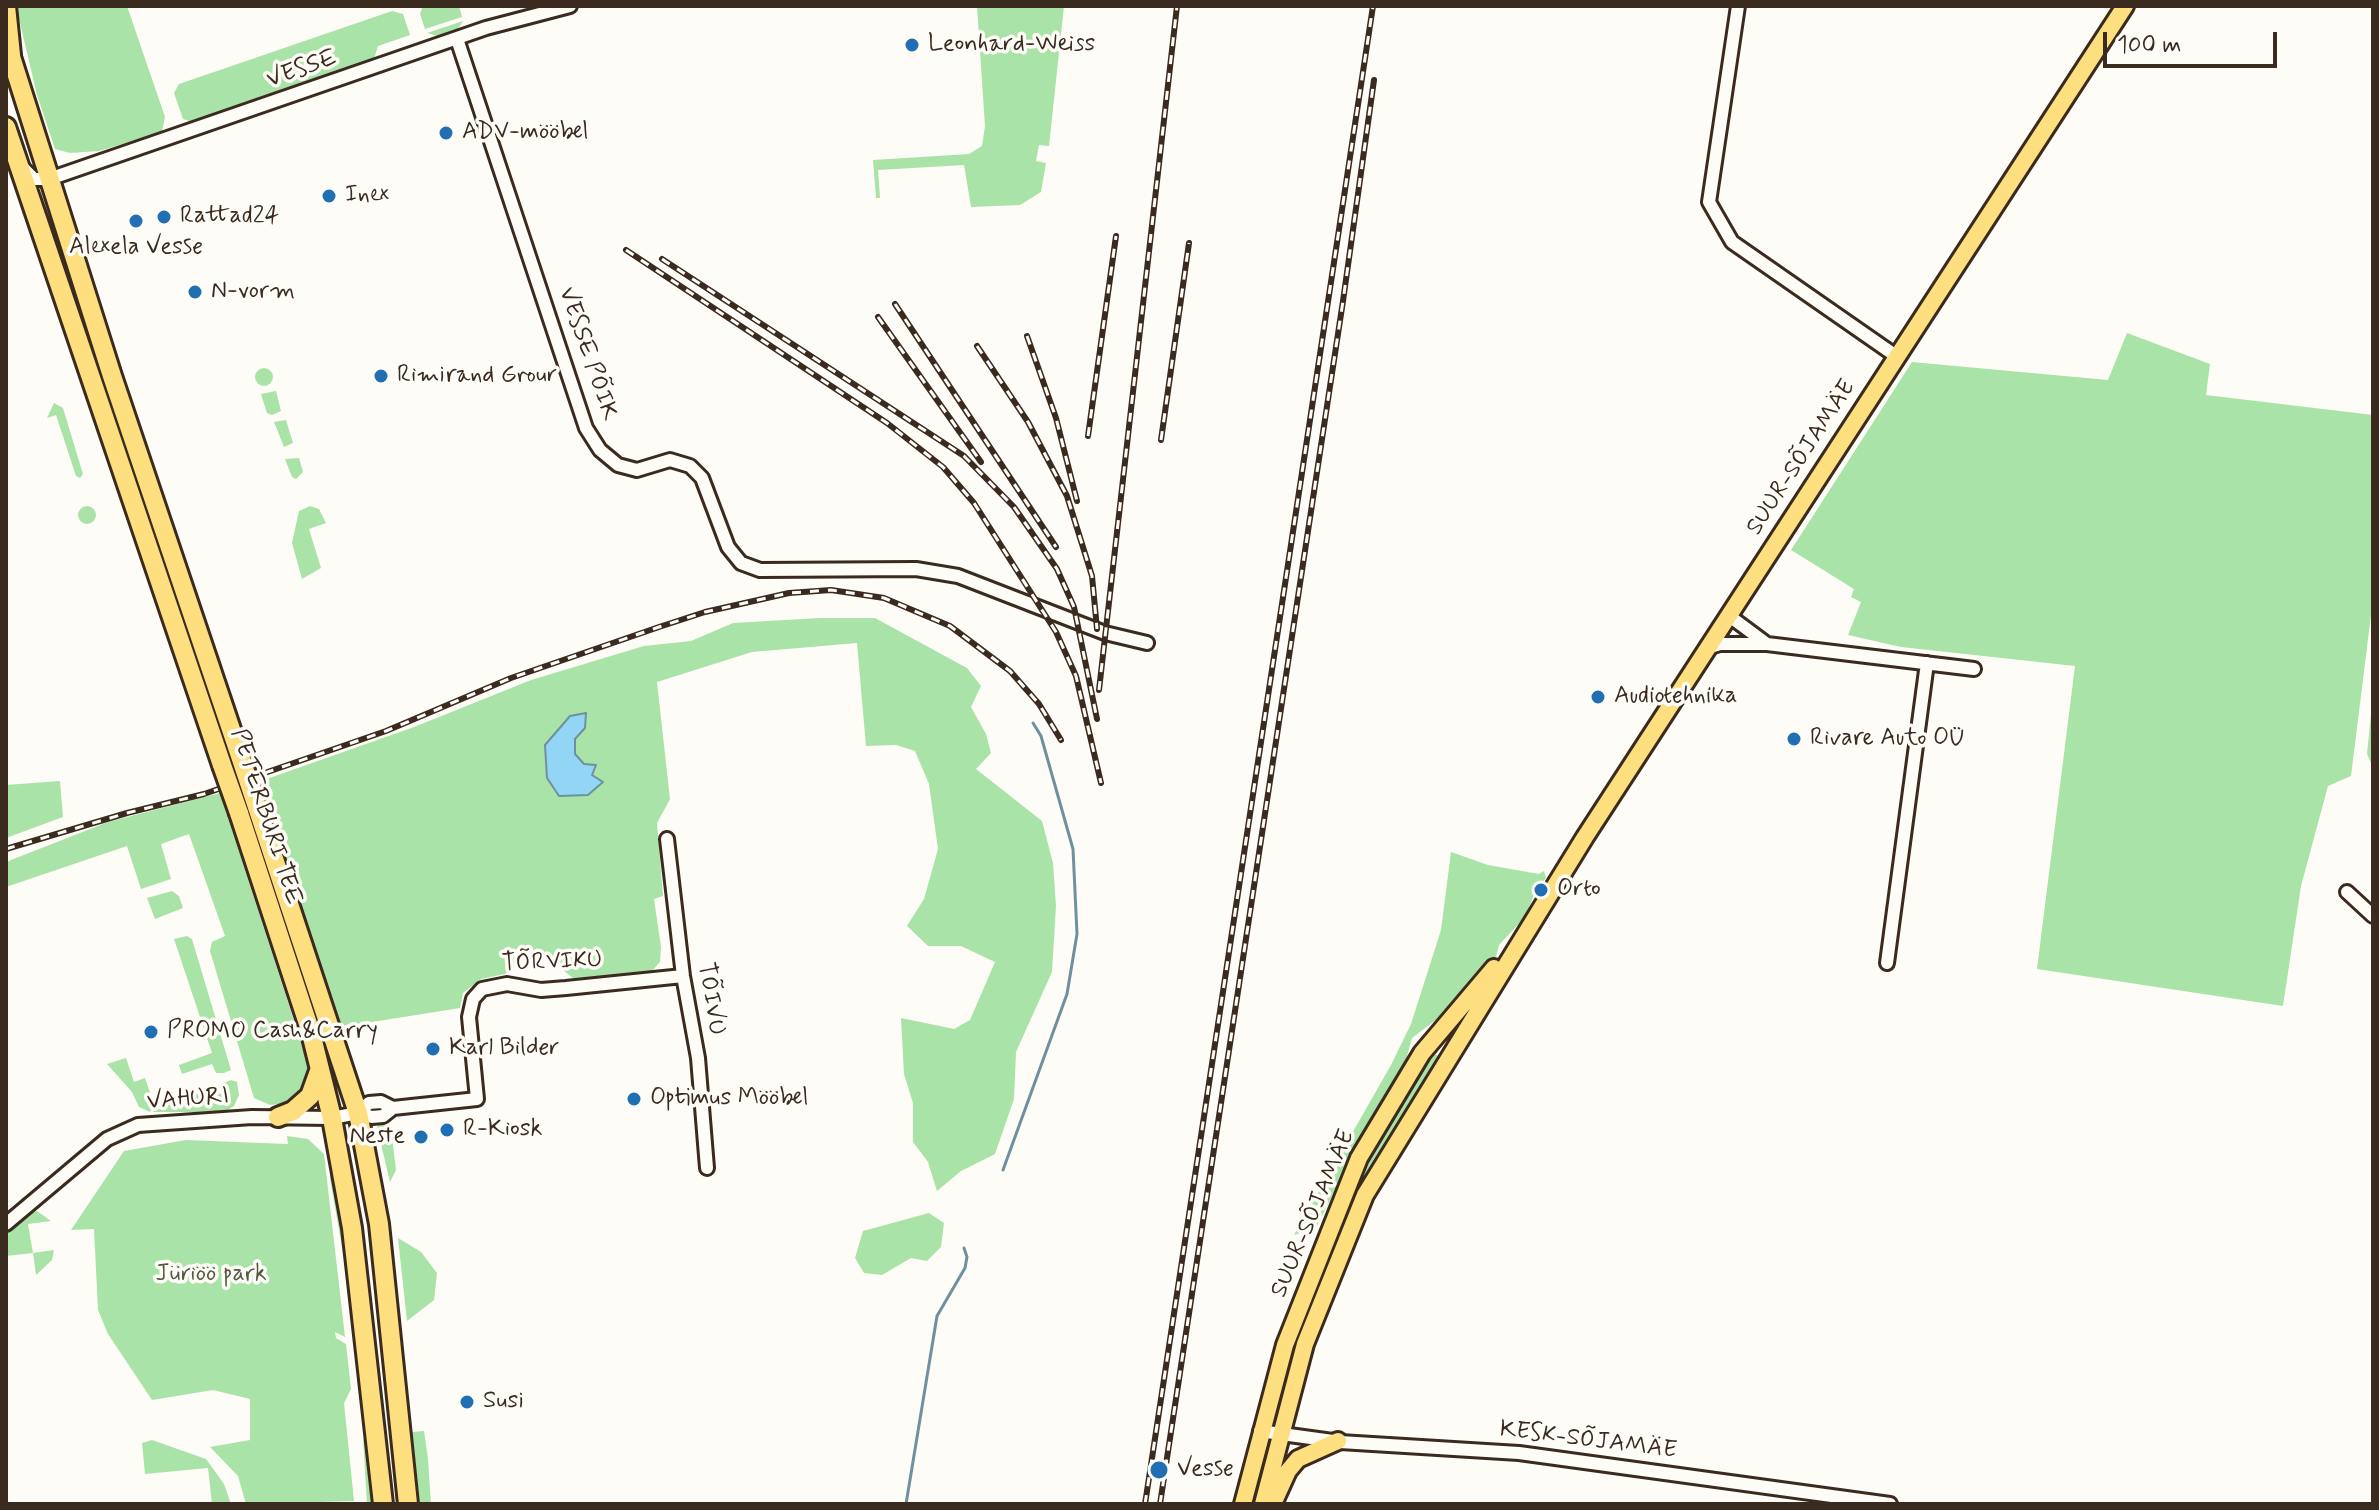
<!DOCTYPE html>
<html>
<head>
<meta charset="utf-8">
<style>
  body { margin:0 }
  #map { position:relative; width:2379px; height:1510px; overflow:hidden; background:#fdfcf7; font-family:Mynerve,sans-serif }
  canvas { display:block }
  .frame { position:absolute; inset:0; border:8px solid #3b2a1e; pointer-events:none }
  .scale { position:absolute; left:2103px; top:32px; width:174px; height:36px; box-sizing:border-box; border:4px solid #3b2a1e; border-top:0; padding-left:10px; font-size:24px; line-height:28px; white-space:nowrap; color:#3b2a1e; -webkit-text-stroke:6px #fdfcf7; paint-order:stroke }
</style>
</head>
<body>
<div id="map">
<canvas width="2379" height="1510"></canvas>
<div class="frame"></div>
<div class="scale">100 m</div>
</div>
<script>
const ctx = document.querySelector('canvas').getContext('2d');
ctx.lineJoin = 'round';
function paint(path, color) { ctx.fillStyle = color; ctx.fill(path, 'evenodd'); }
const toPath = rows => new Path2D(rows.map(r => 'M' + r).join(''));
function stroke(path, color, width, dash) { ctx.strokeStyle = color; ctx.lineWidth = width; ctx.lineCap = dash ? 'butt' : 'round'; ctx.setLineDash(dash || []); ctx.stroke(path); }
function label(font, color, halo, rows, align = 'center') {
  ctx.font = font + ' Mynerve,sans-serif'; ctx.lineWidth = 7; ctx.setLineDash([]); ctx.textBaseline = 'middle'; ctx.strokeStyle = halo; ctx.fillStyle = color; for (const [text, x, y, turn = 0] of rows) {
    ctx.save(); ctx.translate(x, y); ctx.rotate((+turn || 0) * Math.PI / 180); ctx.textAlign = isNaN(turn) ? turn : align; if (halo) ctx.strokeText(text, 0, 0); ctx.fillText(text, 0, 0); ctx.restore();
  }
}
const green = toPath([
  [16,6,127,6,165,117,162,132,99,151,70,153,55,149,37,95],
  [423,6,459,6,462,17,425,29,420,14],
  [977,6,1064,6,1049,146,1039,145,1036,161,1046,163,1041,192,1020,205,971,207,964,165,878,170,880,198,876,198,873,160,969,154,982,146,985,126],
  [392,11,403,14,410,35,378,46,374,59,196,123,183,119,174,93,179,84],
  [463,21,456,32,441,37,427,33],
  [41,193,154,525,233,762,229,763,37,194],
  [2127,333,2210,364,2206,395,2373,415,2373,599,2351,776,2328,786,2301,886,2283,1006,2037,969,2075,666,1901,647,1848,635,1861,602,1851,597,1854,589,1791,550,1912,362,2108,380],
  '255 377a9 9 0 1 1 18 0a9 9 0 1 1-18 0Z',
  [276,391,281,411,272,415,267,413,261,394],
  [54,403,63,408,83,474,80,478,76,476,56,415,47,418],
  [286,420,293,443,284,447,274,422],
  [299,458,303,472,296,479,292,477,285,459],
  [310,506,319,509,326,523,309,529,321,568,302,579,292,543,299,511],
  '78 515a9 9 0 1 1 18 0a9 9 0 1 1-18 0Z',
  [820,618,875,618,967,668,981,686,971,707,986,734,991,753,976,769,1042,821,1053,863,1056,906,1052,972,1016,1052,1014,1099,995,1154,961,1171,937,1191,928,1162,913,1142,913,1103,904,1074,901,1018,954,1029,970,1020,995,962,961,946,928,946,907,926,924,899,938,849,929,784,915,751,896,745,866,746,857,643,752,652,657,682,670,799,657,823,663,896,654,899,661,947,660,962,652,971,574,979,544,954,524,957,505,974,481,979,463,993,460,1008,341,1027,261,781,414,727,531,680,644,646,691,641,733,623],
  [2373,694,2373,768,2367,754],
  [60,781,63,817,6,838,6,785],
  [220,793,307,1061,309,1078,305,1090,288,1103,270,1105,254,1098,210,951,212,942,225,936,189,834,161,844,171,879,141,889,127,846,6,887,6,863,11,860,108,822],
  [249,810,326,1038,340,1094,246,811],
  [1451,852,1488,865,1539,874,1544,871,1546,878,1536,890,1525,917,1499,945,1495,961,1453,1007,1412,1038,1404,1067,1361,1138,1316,1228,1294,1235,1391,1065,1411,1024,1441,930],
  [172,891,179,896,183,908,155,919,147,898],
  [187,936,192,939,231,1070,224,1073,216,1073,212,1064,182,1074,179,1065,212,1053,174,939],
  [1431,1055,1437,1055,1438,1063,1378,1158,1341,1235,1335,1237,1365,1162],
  [126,1058,134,1082,145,1078,154,1104,150,1112,139,1107,132,1092,107,1064],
  [231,1080,237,1082,239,1095,234,1106,225,1112,152,1112,197,1093,202,1100,222,1093,221,1084],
  [382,1120,391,1129,396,1170,390,1182,377,1127],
  [287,1136,308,1139,324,1154,345,1337,335,1332,336,1338,346,1344,351,1389,344,1403,354,1501,246,1504,238,1476,210,1447,250,1440,250,1399,213,1390,152,1400,108,1334,98,1310,94,1229,71,1230,124,1151,186,1140,288,1144],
  [330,1157,339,1200,348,1281,330,1179],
  [37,1211,51,1221,28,1224,33,1253,54,1250,52,1260,36,1275,33,1253,6,1256,6,1234,27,1214],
  [929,1213,944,1223,941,1247,927,1261,911,1258,882,1275,864,1273,855,1258,863,1231],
  [398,1238,421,1252,437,1273,434,1300,407,1321],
  [424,1431,428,1459,431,1504,420,1504,412,1432],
  [363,1437,370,1468,375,1504,367,1504],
  [152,1440,206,1459,224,1484,231,1504,212,1504,208,1468,145,1474,142,1443]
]);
const water = toPath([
  [586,713,585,728,575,739,575,754,584,764,596,765,592,775,603,782,588,795,559,796,547,778,545,745,570,716,586,713]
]);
const stream = toPath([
  [1003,1170,1067,994,1077,934,1073,849,1041,736,1033,723],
  [906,1504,937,1316,965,1268,967,1257,964,1248]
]);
const minor = toPath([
  [1738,6,1709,202,1732,242,1896,356],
  [457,39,586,428,600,450,618,465,637,470,670,460,690,466,702,478,728,547,741,563,760,570,916,569,958,576,1105,633,1147,643],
  [22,167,34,179,49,179,486,28,570,6],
  [1728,615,1767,644],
  [1707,648,1720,644,1767,644,1974,669],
  [667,839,683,976,698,1058,707,1168],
  [2347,892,2373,916],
  [1887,963,1927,663],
  [358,1113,369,1103,381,1102,393,1108],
  [6,1224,107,1139,138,1125,252,1117,332,1118,358,1113,372,1117,383,1116,393,1108,477,1099,469,1017,473,999,482,989,507,984,541,990,566,988,683,976],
  [1260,1431,1340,1442,1519,1453,1890,1504]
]);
const major = toPath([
  [7,6,12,55],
  [1243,1504,1285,1345,1359,1158,1422,1053,1494,968],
  [1263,1504,1305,1344,1365,1195,1585,837,2125,6],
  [1273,1504,1288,1471,1298,1459,1338,1441]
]);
const highway = toPath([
  [6,41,112,376,241,759],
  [6,127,222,765],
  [257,807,358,1113,379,1224,408,1504],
  [239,813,311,1033,332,1118,352,1228,383,1504],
  [278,1117,293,1111,310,1096,319,1071]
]);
const rail = toPath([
  [626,250,887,423,943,467,974,503,1056,632,1076,676,1101,783],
  [662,259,964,456,1014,507,1057,569,1074,607,1097,719],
  [895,304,1056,547],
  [878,317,981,462],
  [1027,336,1056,418,1077,501],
  [977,346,1028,422,1067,496,1092,576,1097,629],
  [1088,436,1116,236],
  [1161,440,1189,243],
  [1099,690,1177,6],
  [6,849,127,813,204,794,386,731,511,678,659,627,705,612,789,593,831,590,884,598,950,626,1010,671,1039,704,1061,740],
  [1145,1504,1373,6],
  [1160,1504,1343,301,1374,80]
]);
const highwayBridge = toPath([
  [241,759,257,807],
  [222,765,239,813]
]);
const markers = [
  [912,45,8,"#1f6fb2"],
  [446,133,8,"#1f6fb2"],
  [329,196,8,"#1f6fb2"],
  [164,217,8,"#1f6fb2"],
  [136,221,8,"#1f6fb2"],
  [195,292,8,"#1f6fb2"],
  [381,376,8,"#1f6fb2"],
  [1598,697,8,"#1f6fb2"],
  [1794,739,8,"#1f6fb2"],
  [1541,890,8,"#1f6fb2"],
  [151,1032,8,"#1f6fb2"],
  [433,1049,8,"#1f6fb2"],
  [634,1099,8,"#1f6fb2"],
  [447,1130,8,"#1f6fb2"],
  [421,1137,8,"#1f6fb2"],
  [467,1402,8,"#1f6fb2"],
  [1159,1470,10,"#1f6fb2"]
];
const poiNames = [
  ["Leonhard-Weiss",928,45],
  ["ADV-mööbel",462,133],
  ["Inex",345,196],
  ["Rattad24",180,217],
  ["Alexela Vesse",136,248,"center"],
  ["N-vorm",211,292],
  ["Rimirand Grour",397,376],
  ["Audiotehnika",1614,697],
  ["Rivare Auto OÜ",1810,739],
  ["Orto",1557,890],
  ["PROMO Cash&Carry",167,1032],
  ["Karl Bilder",449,1049],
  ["Optimus Mööbel",650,1099],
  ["R-Kiosk",463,1130],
  ["Neste",405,1137,"right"],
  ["Susi",483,1402],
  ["Vesse",1177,1470]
];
const streetNames = [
  ["VESSE",302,70,-19],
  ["VESSE PÕIK",587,354,71],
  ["SUUR-SÕJAMÄE",1802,458,-57],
  ["PETERBURI TEE",265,817,72],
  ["TÕRVIKU",552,963,-2],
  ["TÕIVU",710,999,81],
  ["VAHURI",188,1100,-4],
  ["SUUR-SÕJAMÄE",1314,1214,-67],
  ["KESK-SÕJAMÄE",1588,1441,7]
];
const parkNames = [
  ["Jüriöö park",211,1275]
];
paint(green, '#aae3a8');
paint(water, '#92d5f4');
stroke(water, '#6f919e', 2);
stroke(stream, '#6f919e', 3);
stroke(minor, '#3b2a1e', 18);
stroke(major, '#3b2a1e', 22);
stroke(highway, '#3b2a1e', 24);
stroke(minor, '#fdfcf7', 12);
stroke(major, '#fddf80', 16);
stroke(highway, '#fddf80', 18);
stroke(rail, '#3b2a1e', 6);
stroke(rail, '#fdfcf7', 3, [9]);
stroke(highwayBridge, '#3b2a1e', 24, []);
stroke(highwayBridge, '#fddf80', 18);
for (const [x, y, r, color] of markers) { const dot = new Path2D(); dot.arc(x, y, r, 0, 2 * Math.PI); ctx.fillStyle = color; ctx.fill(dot); stroke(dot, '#fdfcf7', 3); }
label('24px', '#3b2a1e', '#fdfcf7', poiNames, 'left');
label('24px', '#3b2a1e', '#fdfcf7', streetNames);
label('24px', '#575840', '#fdfcf7', parkNames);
</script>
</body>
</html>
